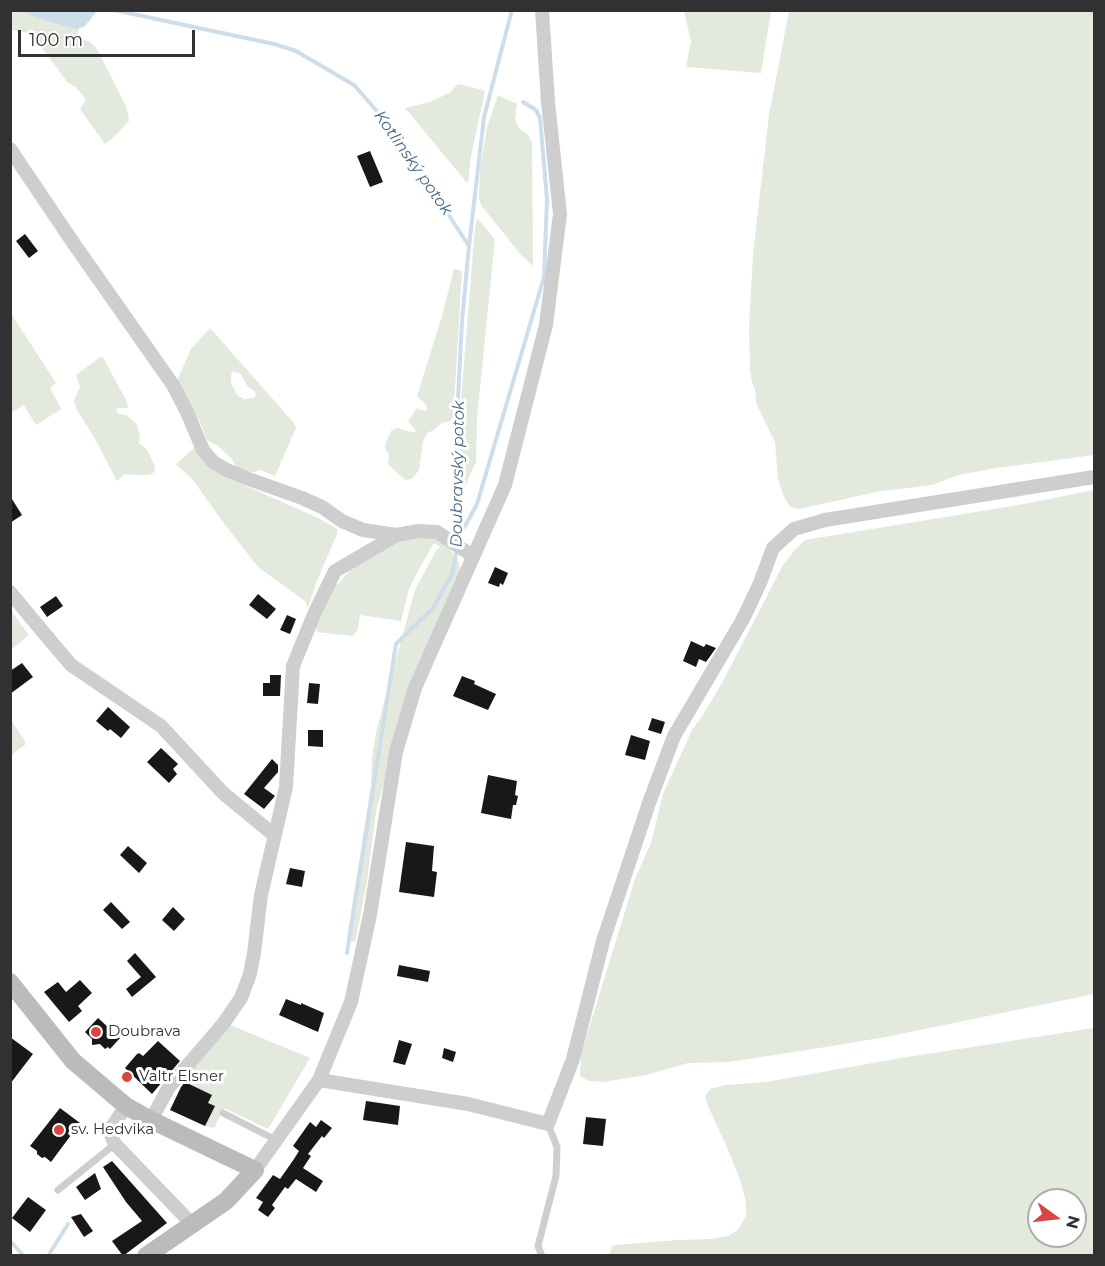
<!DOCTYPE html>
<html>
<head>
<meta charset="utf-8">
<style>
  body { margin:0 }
  #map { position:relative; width:1105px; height:1266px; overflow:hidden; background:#fff; font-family:Montserrat,sans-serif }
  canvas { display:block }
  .frame { position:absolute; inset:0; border:12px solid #313131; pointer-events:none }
  .north { position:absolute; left:1027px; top:1188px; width:60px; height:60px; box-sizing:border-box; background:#fff; border:2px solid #adadad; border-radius:50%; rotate:105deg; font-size:16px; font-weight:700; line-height:24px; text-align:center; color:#313131 }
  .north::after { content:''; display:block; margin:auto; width:21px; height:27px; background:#d84542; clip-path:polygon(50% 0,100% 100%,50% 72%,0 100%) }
  .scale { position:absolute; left:18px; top:30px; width:177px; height:27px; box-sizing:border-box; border:3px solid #313131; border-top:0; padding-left:8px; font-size:18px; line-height:21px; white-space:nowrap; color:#313131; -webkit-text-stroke:4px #fff; paint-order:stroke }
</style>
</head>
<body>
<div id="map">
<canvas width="1105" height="1266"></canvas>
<div class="frame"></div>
<div class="north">N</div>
<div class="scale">100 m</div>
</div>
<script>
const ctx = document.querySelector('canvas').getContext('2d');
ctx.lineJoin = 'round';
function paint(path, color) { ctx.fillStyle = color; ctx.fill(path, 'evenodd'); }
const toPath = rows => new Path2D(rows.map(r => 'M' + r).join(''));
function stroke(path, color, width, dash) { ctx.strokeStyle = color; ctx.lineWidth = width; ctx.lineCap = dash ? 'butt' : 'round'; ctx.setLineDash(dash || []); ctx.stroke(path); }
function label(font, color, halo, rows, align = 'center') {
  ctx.font = font + ' Montserrat,sans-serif'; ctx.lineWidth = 6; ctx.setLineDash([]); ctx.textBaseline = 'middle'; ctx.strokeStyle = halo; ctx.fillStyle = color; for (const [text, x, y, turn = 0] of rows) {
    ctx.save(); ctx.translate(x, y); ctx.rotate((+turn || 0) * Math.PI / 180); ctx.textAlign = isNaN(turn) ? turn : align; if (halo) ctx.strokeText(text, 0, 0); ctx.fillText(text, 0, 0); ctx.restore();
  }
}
const green = toPath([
  [11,11,83,11,77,38,90,42,97,49,126,106,128,114,129,121,114,137,105,144,80,109,86,100,83,96,76,87,68,83,31,33,11,30],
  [684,11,771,11,761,73,686,67,691,41],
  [789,11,1094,11,1094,455,997,468,958,475,932,485,881,491,799,509,790,507,785,499,778,480,775,442,756,403,755,390,752,383,750,370,749,328,753,254,769,115],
  [458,84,483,90,485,92,471,156,468,184,405,108,430,102,449,93],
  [498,95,517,104,515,120,519,128,528,135,532,143,533,266,521,255,481,205,479,198,480,169,487,127],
  [477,218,495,239,477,418,476,462,460,497,457,449,475,227],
  [454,269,462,271,453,421,441,423,434,430,427,433,423,442,419,470,412,479,405,480,388,464,389,455,385,447,386,442,391,431,397,428,410,432,416,432,415,429,408,421,417,408,420,410,425,411,427,409,426,405,417,396,442,316],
  [10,312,56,383,50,388,61,409,36,425,24,405,11,413],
  [210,328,294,423,296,428,275,476,260,470,255,472,247,472,236,466,231,458,219,447,207,440,200,422,179,386,178,378,191,349],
  [232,371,241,374,248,387,254,390,256,394,254,398,244,399,237,395,231,383,231,377],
  [102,356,127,402,128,408,117,408,116,411,119,414,126,415,132,420,137,425,140,434,139,443,147,450,155,466,154,472,150,475,137,475,125,474,117,481,95,439,76,408,74,401,80,387,76,375],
  [194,448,204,460,228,478,318,518,337,529,337,534,316,583,308,608,305,601,258,567,220,518,193,480,176,464],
  [1094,490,1094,994,886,1037,832,1046,729,1062,688,1063,646,1075,603,1082,589,1081,580,1076,581,1054,635,879,651,843,663,794,692,730,703,715,722,683,783,565,794,551,805,540,1024,504],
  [430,535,449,547,459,562,460,571,392,750,383,788,377,806,367,881,356,938,355,941,351,942,348,941,347,938,371,785,372,758,376,732,415,590,437,549,440,547,434,543,419,569,409,589,401,621,360,615,358,629,353,636,317,632,316,629,319,615,333,587,338,584,353,567,385,543],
  [11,611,29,635,11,650,10,611],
  [11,720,25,741,25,745,11,755],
  [228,1024,310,1058,268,1129,224,1108,214,1128,205,1126,214,1106,208,1103,212,1095,184,1081,182,1078],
  [1094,1028,1094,1255,609,1255,613,1245,679,1240,712,1239,728,1236,738,1230,746,1216,746,1203,741,1182,726,1145,708,1106,705,1097,710,1089,725,1085,766,1082,901,1058],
  [1039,1200,1075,1200,1075,1236,1039,1236]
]);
const water = toPath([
  [25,11,97,11,85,26,77,29,50,22,30,15]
]);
const stream = toPath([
  [114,10,274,44,296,51,354,85,391,127,469,246],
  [459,537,477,504,544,277,547,199,540,118,536,110,523,102],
  [458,542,455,456,462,321,469,246,484,117,512,10],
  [347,953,396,644,433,608,452,574,457,549],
  [10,1241,24,1256],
  [48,1256,68,1224]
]);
const building = toPath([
  [370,151,383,182,370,187,357,156],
  [25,234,38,251,29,258,16,241],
  [10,496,22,515,10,523],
  [495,567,508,573,503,585,500,583,499,587,488,583],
  [258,594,276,609,267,619,249,605],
  [56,596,63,606,47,617,40,607],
  [287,615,296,619,290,634,280,630],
  [691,641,704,647,706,644,716,648,706,662,699,659,696,667,683,661],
  [22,663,33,677,10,694,10,671],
  [270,675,281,675,280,696,263,696,263,683,270,683],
  [462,676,475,681,474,684,496,694,488,710,453,696],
  [309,683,320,684,318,704,307,703],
  [108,707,130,727,121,738,110,729,108,731,96,721],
  [652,718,665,722,661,734,648,730],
  [308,730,323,730,323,747,308,746],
  [631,735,650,741,645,760,625,755],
  [161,748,178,764,173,769,177,774,169,783,147,762],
  [272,759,278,765,278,772,264,788,275,796,264,809,244,794],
  [488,775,517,781,515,795,518,796,516,805,513,805,511,819,481,813],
  [406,842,434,846,432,871,437,872,434,897,399,892],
  [128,846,147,863,139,873,120,855],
  [290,868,305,871,302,887,286,884],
  [111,902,130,922,122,929,103,910],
  [173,907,185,919,174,931,162,920],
  [135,953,156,977,132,997,126,989,141,977,127,961],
  [399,965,430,971,428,982,397,976],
  [80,980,92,993,78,1006,82,1011,69,1022,44,992,58,982,66,992],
  [286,999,301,1005,301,1003,324,1013,318,1032,279,1015],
  [98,1018,120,1038,110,1049,108,1047,105,1049,100,1044,92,1045,92,1039,85,1032],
  [10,1037,33,1054,10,1084],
  [399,1040,412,1044,405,1065,393,1062],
  [158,1041,180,1061,152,1094,125,1068,137,1054,139,1053,143,1056],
  [444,1048,456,1052,453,1062,442,1058],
  [185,1082,212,1095,208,1103,215,1106,205,1126,170,1110,181,1087],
  [366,1101,400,1106,398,1125,363,1120],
  [60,1108,80,1123,51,1162,45,1157,42,1158,37,1154,37,1151,30,1146],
  [586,1117,606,1119,603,1146,583,1144],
  [321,1120,332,1128,324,1138,322,1136,308,1154,311,1156,303,1168,323,1181,316,1192,296,1179,288,1189,285,1187,272,1205,275,1208,268,1217,258,1210,263,1202,256,1198,273,1175,280,1179,294,1159,299,1151,293,1146,310,1122,316,1127],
  [112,1161,167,1223,123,1256,112,1241,142,1221,126,1202,103,1167],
  [95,1173,101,1189,85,1200,76,1187],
  [28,1197,46,1210,30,1232,12,1218],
  [81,1214,93,1231,84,1237,71,1217]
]);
const lane = toPath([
  [223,1113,276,1140],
  [58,1190,115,1144],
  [542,1256,538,1246,556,1176,557,1147,548,1124]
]);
const street = toPath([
  [10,149,74,244,173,385,187,412,203,450,213,462,227,470,246,478,302,498,322,507,342,521,363,530,397,535],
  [10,592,28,614,71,665,161,726,223,793,274,835],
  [319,1080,468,1104,548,1124,573,1059,603,941,649,803,674,736,743,619,760,583,773,548,794,529,825,520,1094,477],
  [126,1106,112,1127,111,1135,115,1144,192,1224],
  [151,1120,169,1087,223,1024,241,998,250,974,254,953,261,895,286,787,293,666,315,612,335,571,397,535,418,531,437,532,473,556],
  [255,1170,319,1080,351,1002,370,915,396,752,415,688,505,485,546,325,560,214,548,102,542,10]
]);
const secondary = toPath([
  [10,982,73,1061,126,1106,151,1120,255,1170,226,1201,146,1256]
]);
const markers = [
  [96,1032,6,"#d84542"],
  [127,1077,6,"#d84542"],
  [59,1130,6,"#d84542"]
];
const poiNames = [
  ["Doubrava",108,1032],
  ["Valtr Elsner",139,1077],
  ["sv. Hedvika",71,1130]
];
const waterNames = [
  ["Kotlinský potok",413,163,55],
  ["Doubravský potok",458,474,-89]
];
paint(green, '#e3e9dd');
paint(water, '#ceddea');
stroke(stream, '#ceddea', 4);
paint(building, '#181818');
stroke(lane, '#cecece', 7);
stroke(street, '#cecece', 14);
stroke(secondary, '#bbb', 18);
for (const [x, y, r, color] of markers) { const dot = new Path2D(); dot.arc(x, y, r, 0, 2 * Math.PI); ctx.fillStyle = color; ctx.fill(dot); stroke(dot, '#fff', 2); }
label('15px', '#313131', '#fff', poiNames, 'left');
label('italic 16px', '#446a8e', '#fff', waterNames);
</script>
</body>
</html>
